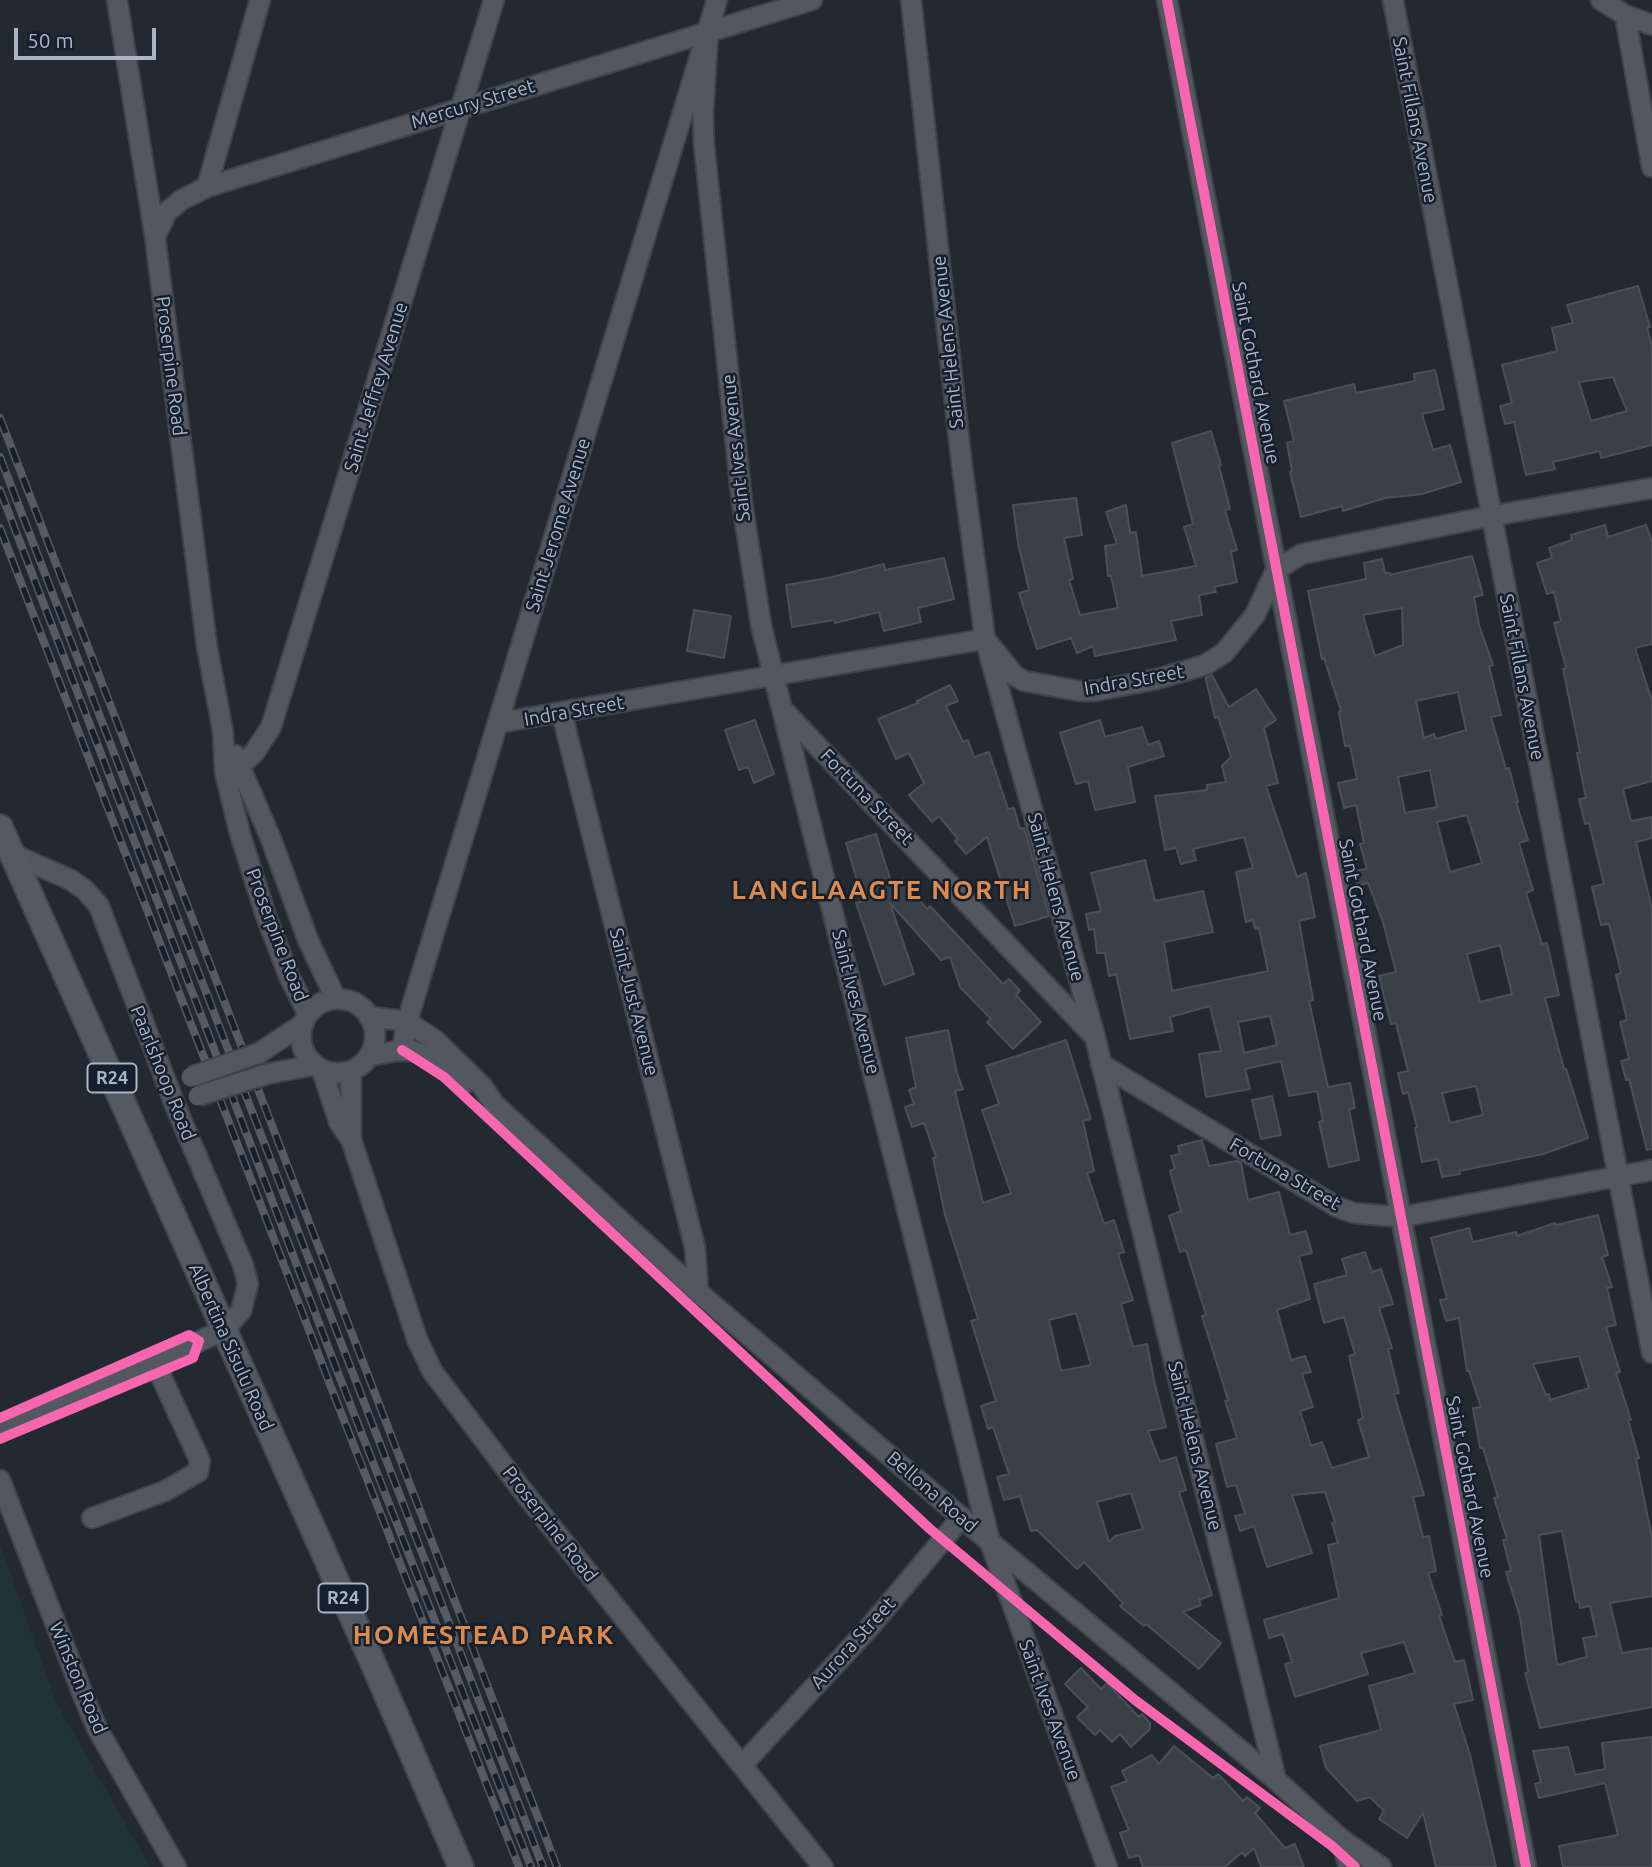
<!DOCTYPE html>
<html>
<head>
<meta charset="utf-8">
<style>
  body { margin:0 }
  #map { position:relative; width:1652px; height:1867px; overflow:hidden; background:#232931; font-family:Ubuntu,sans-serif }
  canvas { display:block }
  .scale { position:absolute; left:14px; top:28px; width:142px; height:32px; box-sizing:border-box; border:4px solid #aab5c5; border-top:0; padding-left:9px; font-size:21px; line-height:24px; white-space:nowrap; color:#aab5c5; -webkit-text-stroke:5px #161f2c; paint-order:stroke }
</style>
</head>
<body>
<div id="map">
<canvas width="1652" height="1867"></canvas>
<div class="scale">50 m</div>
</div>
<script>
const ctx = document.querySelector('canvas').getContext('2d');
ctx.lineJoin = 'round';
function paint(path, color) { ctx.fillStyle = color; ctx.fill(path, 'evenodd'); }
const toPath = rows => new Path2D(rows.map(r => 'M' + r).join(''));
function stroke(path, color, width, dash) { ctx.strokeStyle = color; ctx.lineWidth = width; ctx.lineCap = dash ? 'butt' : 'round'; ctx.setLineDash(dash || []); ctx.stroke(path); }
function label(font, color, halo, rows, align = 'center') {
  ctx.font = font + ' Ubuntu,sans-serif'; ctx.lineWidth = 5; ctx.setLineDash([]); ctx.textBaseline = 'middle'; ctx.strokeStyle = halo; ctx.fillStyle = color; for (const [text, x, y, turn = 0] of rows) {
    ctx.save(); ctx.translate(x, y); ctx.rotate((+turn || 0) * Math.PI / 180); ctx.textAlign = isNaN(turn) ? turn : align; if (halo) ctx.strokeText(text, 0, 0); ctx.fillText(text, 0, 0); ctx.restore();
  }
}
const green = toPath([
  [0,1544,56,1702,150,1867,0,1867]
]);
const building = toPath([
  [1638,286,1650,327,1647,328,1652,346,1652,445,1601,458,1600,451,1553,462,1555,469,1526,475,1514,422,1505,424,1500,406,1512,403,1502,365,1557,351,1552,328,1573,323,1567,305,1638,286],
  [1613,377,1627,411,1591,421,1579,382,1613,377],
  [1435,370,1444,409,1422,414,1433,450,1450,445,1461,482,1422,494,1385,498,1343,511,1342,506,1301,517,1290,472,1292,471,1287,443,1294,441,1284,401,1354,384,1356,393,1415,381,1414,374,1435,370],
  [1211,431,1221,465,1219,466,1230,509,1225,510,1237,550,1231,552,1237,582,1214,587,1216,592,1199,595,1202,615,1171,621,1176,640,1095,656,1093,646,1077,653,1071,638,1037,649,1019,593,1029,590,1018,543,1013,505,1076,498,1082,535,1064,538,1073,579,1069,580,1080,615,1118,608,1111,576,1108,576,1105,546,1117,544,1106,512,1126,505,1130,533,1136,532,1142,576,1196,566,1184,527,1193,524,1172,443,1211,431],
  [1605,525,1608,537,1646,525,1652,542,1652,644,1635,648,1652,701,1652,781,1623,789,1631,821,1652,817,1652,838,1636,842,1652,909,1652,1149,1647,1150,1629,1079,1626,1080,1621,1061,1629,1059,1620,1022,1627,1020,1616,975,1621,973,1609,924,1601,925,1592,887,1604,884,1589,823,1585,824,1579,799,1586,798,1577,753,1580,752,1563,669,1566,668,1554,623,1561,621,1554,592,1547,594,1537,563,1552,558,1549,548,1572,540,1571,535,1605,525],
  [1472,556,1483,595,1474,597,1479,625,1493,665,1489,666,1501,715,1491,717,1506,769,1509,768,1518,802,1516,802,1528,840,1519,843,1533,890,1526,893,1542,944,1547,943,1559,995,1545,998,1564,1069,1566,1069,1588,1138,1543,1154,1459,1171,1460,1174,1442,1177,1438,1159,1422,1162,1415,1128,1417,1127,1408,1092,1403,1094,1398,1073,1408,1071,1396,1023,1391,1024,1379,976,1396,972,1383,922,1368,883,1357,886,1354,871,1367,869,1360,844,1364,843,1356,805,1344,808,1338,783,1357,779,1350,746,1345,746,1339,712,1341,711,1324,658,1322,659,1308,591,1366,579,1364,563,1382,559,1385,573,1390,573,1390,575,1472,556],
  [1402,608,1403,645,1375,656,1363,615,1402,608],
  [1458,692,1466,730,1436,739,1434,734,1424,738,1416,701,1458,692],
  [1430,770,1437,807,1405,813,1398,777,1430,770],
  [1467,815,1482,863,1450,872,1437,822,1467,815],
  [1500,945,1512,994,1480,1002,1467,954,1500,945],
  [1476,1086,1483,1115,1450,1123,1442,1093,1476,1086],
  [944,558,954,599,918,608,921,622,884,631,879,612,835,623,834,620,792,627,786,585,828,578,884,564,885,570,944,558],
  [694,610,731,616,724,658,687,651,694,610],
  [1212,675,1229,707,1256,689,1276,720,1264,728,1278,783,1266,786,1297,877,1306,873,1315,917,1299,921,1313,1000,1309,1001,1328,1087,1350,1083,1355,1108,1349,1109,1359,1160,1329,1167,1319,1122,1323,1121,1317,1091,1289,1096,1281,1061,1245,1069,1250,1089,1206,1097,1199,1054,1221,1051,1210,1006,1170,1017,1173,1031,1130,1039,1116,974,1109,976,1105,953,1097,953,1094,929,1089,930,1086,914,1101,911,1091,873,1145,860,1155,901,1203,891,1213,932,1164,942,1172,991,1268,971,1259,928,1255,929,1253,920,1246,922,1236,872,1253,868,1244,837,1193,849,1196,860,1181,864,1176,848,1165,850,1155,796,1207,790,1207,785,1226,782,1222,766,1231,757,1218,717,1215,718,1206,680,1206,678,1212,675],
  [1270,1016,1277,1045,1244,1053,1238,1022,1270,1016],
  [950,685,958,701,946,706,963,742,968,740,974,757,989,752,1008,809,1014,808,1020,829,1024,828,1049,916,1015,926,987,837,966,854,955,841,958,839,939,816,932,822,909,795,924,783,909,753,896,759,878,719,918,703,917,701,950,685],
  [755,720,774,774,754,783,748,767,739,770,725,730,755,720],
  [1100,720,1105,737,1142,727,1148,745,1159,741,1164,756,1128,767,1135,802,1095,810,1088,781,1076,784,1060,733,1100,720],
  [876,834,893,888,903,879,927,909,930,906,1003,984,1009,979,1020,991,1016,995,1041,1022,1013,1049,987,1022,991,1019,960,987,950,957,941,960,890,903,914,974,884,985,856,903,863,901,846,843,876,834],
  [948,1030,957,1073,963,1089,955,1091,983,1203,1011,1193,982,1110,999,1104,986,1066,1066,1040,1091,1119,1083,1121,1094,1171,1087,1173,1104,1224,1114,1220,1124,1252,1118,1254,1133,1300,1121,1304,1133,1347,1147,1344,1155,1385,1166,1427,1148,1431,1160,1462,1176,1457,1186,1490,1179,1492,1212,1595,1199,1600,1201,1605,1183,1612,1221,1643,1199,1669,1146,1624,1144,1626,1120,1606,1123,1603,1084,1562,1077,1569,1037,1530,1031,1531,1020,1496,1004,1500,997,1477,1009,1474,993,1427,988,1429,981,1406,996,1401,971,1321,978,1319,945,1215,933,1158,936,1157,924,1123,912,1127,905,1107,914,1104,909,1090,916,1087,906,1038,948,1030],
  [1076,1313,1091,1365,1061,1371,1049,1320,1076,1313],
  [1131,1493,1143,1529,1115,1536,1109,1542,1097,1502,1131,1493],
  [1272,1096,1281,1135,1261,1139,1252,1100,1272,1096],
  [1202,1140,1209,1166,1237,1161,1241,1163,1248,1200,1279,1192,1290,1235,1306,1231,1312,1253,1299,1256,1310,1299,1277,1310,1291,1360,1305,1356,1311,1372,1302,1374,1313,1407,1300,1411,1311,1446,1322,1442,1332,1468,1369,1457,1358,1420,1363,1418,1349,1356,1355,1354,1344,1317,1324,1323,1314,1284,1347,1275,1342,1259,1365,1252,1372,1272,1381,1269,1393,1304,1379,1308,1392,1348,1388,1349,1399,1393,1394,1394,1424,1495,1413,1497,1423,1537,1429,1536,1436,1571,1428,1573,1442,1615,1439,1616,1455,1662,1464,1660,1473,1700,1454,1704,1470,1755,1496,1867,1436,1867,1423,1813,1407,1838,1379,1819,1384,1811,1370,1797,1357,1801,1326,1768,1320,1746,1381,1730,1369,1686,1415,1673,1404,1642,1361,1653,1368,1674,1295,1697,1285,1664,1292,1662,1283,1634,1269,1638,1264,1620,1339,1598,1328,1545,1338,1543,1332,1523,1335,1522,1325,1492,1292,1495,1312,1553,1267,1567,1254,1526,1240,1531,1235,1516,1245,1514,1236,1485,1227,1487,1216,1444,1237,1438,1225,1401,1228,1400,1202,1316,1206,1315,1186,1250,1180,1252,1169,1216,1181,1211,1170,1171,1175,1169,1171,1156,1180,1154,1178,1146,1202,1140],
  [1598,1215,1608,1255,1602,1257,1612,1287,1607,1288,1616,1325,1606,1327,1620,1372,1616,1373,1631,1420,1628,1420,1639,1458,1636,1459,1652,1538,1652,1596,1610,1603,1622,1653,1652,1648,1652,1707,1540,1728,1525,1673,1528,1672,1520,1617,1506,1572,1511,1571,1503,1540,1507,1539,1494,1498,1498,1497,1483,1448,1480,1448,1473,1408,1481,1407,1469,1371,1467,1371,1459,1318,1446,1321,1440,1300,1447,1299,1431,1238,1469,1228,1473,1242,1516,1232,1517,1236,1555,1223,1556,1225,1598,1215],
  [1579,1356,1589,1388,1550,1400,1549,1394,1546,1395,1533,1364,1579,1356],
  [1562,1531,1576,1602,1579,1601,1580,1608,1590,1606,1597,1636,1583,1638,1587,1657,1557,1665,1539,1535,1562,1531],
  [1081,1668,1101,1689,1107,1683,1139,1717,1142,1714,1150,1723,1150,1729,1131,1747,1120,1734,1112,1742,1100,1730,1095,1735,1077,1717,1088,1707,1065,1684,1081,1668],
  [1652,1737,1652,1867,1563,1867,1559,1846,1618,1835,1605,1783,1539,1798,1535,1784,1541,1782,1533,1751,1568,1747,1575,1775,1605,1769,1602,1743,1652,1737],
  [1174,1746,1213,1778,1218,1774,1243,1801,1247,1797,1260,1808,1255,1813,1285,1848,1295,1844,1304,1867,1261,1867,1254,1848,1245,1856,1242,1852,1225,1867,1143,1867,1139,1855,1129,1858,1120,1833,1129,1830,1111,1787,1127,1781,1122,1771,1152,1755,1159,1764,1174,1746]
]);
const minor = toPath([
  [117,0,155,237,207,647,223,732,225,773,240,834,266,916,289,976,308,1014],
  [911,0,961,458,985,639,1095,1037,1276,1780],
  [1167,0,1526,1867],
  [1393,0,1652,1353],
  [1601,0,1625,15,1652,25],
  [1625,15,1652,167],
  [708,31,703,114,704,145,742,502,761,625,990,1542,1107,1867],
  [207,187,260,0],
  [155,237,167,212,181,200,207,187,812,0],
  [784,711,1092,1034],
  [562,714,695,1248,698,1292],
  [498,723,985,639,1014,675,1024,681,1079,691,1095,691,1157,679,1205,665,1224,653,1255,615,1276,570,1302,554,1491,516,1652,488],
  [235,755,271,839,308,940,336,999],
  [240,766,254,753,271,727,494,0],
  '301 1036a37 37 0 1 1 74 0a37 37 0 1 1-74 0Z',
  [369,1017,406,1021,435,1040,482,1086,494,1104,698,1292,990,1542,1276,1780,1341,1839,1381,1867],
  [402,1050,407,1022,717,0],
  [259,1053,303,1024],
  [369,1056,396,1051,414,1051,436,1061,464,1084],
  [1101,1064,1337,1207,1354,1213,1401,1217,1652,1170],
  [322,1070,339,1122,350,1138],
  [351,1071,351,1139,417,1339,432,1371,526,1495,823,1867],
  [267,1074,314,1065],
  [0,1431,224,1330,241,1311,248,1284,243,1265,175,1105,99,906,85,890,71,880,12,854],
  [0,1480,87,1705,98,1730,176,1867],
  [92,1518,165,1491,198,1472,200,1461,154,1361],
  [742,1765,868,1629,962,1517],
  [1341,1839,1349,1867]
]);
const major = toPath([
  [0,827,376,1670,461,1867]
]);
const rail = toPath([
  [0,418,557,1867],
  [0,457,543,1867],
  [0,490,340,1378,531,1867],
  [0,528,329,1382,519,1867]
]);
const minorBridge = toPath([
  [191,1077,259,1053],
  [198,1096,267,1074]
]);
const cycleway = toPath([
  [1167,0,1526,1867],
  [402,1050,444,1077,930,1529,1135,1700,1332,1846,1355,1867],
  [0,1418,189,1335,199,1341,193,1358,0,1439]
]);
const shields = [
  [112,1078,49],
  [343,1598,49]
];
const shieldNames = [
  ["R24",112,1078],
  ["R24",343,1598]
];
const streetNames = [
  ["Mercury Street",473,104,-17],
  ["Saint Fillans Avenue",1415,120,79],
  ["Saint Helens Avenue",948,342,-96],
  ["Proserpine Road",171,366,83],
  ["Saint Gothard Avenue",1256,373,79],
  ["Saint Jeffrey Avenue",376,387,-73],
  ["Saint Ives Avenue",736,448,-96],
  ["Saint Jerome Avenue",558,525,-73],
  ["Saint Fillans Avenue",1522,677,79],
  ["Indra Street",1134,680,-10],
  ["Indra Street",574,711,-10],
  ["Fortuna Street",867,797,46],
  ["Saint Helens Avenue",1056,897,75],
  ["Saint Gothard Avenue",1363,930,79],
  ["Proserpine Road",277,935,69],
  ["Saint Just Avenue",634,1002,76],
  ["Saint Ives Avenue",856,1002,76],
  ["Paarlshoop Road",163,1073,68],
  ["Fortuna Street",1285,1174,30],
  ["Albertina Sisulu Road",231,1347,66],
  ["Saint Helens Avenue",1195,1446,76],
  ["Saint Gothard Avenue",1470,1487,79],
  ["Bellona Road",932,1492,41],
  ["Proserpine Road",550,1524,52],
  ["Aurora Street",853,1643,-48],
  ["Winston Road",78,1678,67],
  ["Saint Ives Avenue",1050,1710,70]
];
const districtNames = [
  ["LANGLAAGTE NORTH",882,890],
  ["HOMESTEAD PARK",484,1635]
];
paint(green, '#203437');
paint(building, '#3a4048');
stroke(building, '#4a505a', 2);
stroke(minor, '#3f444a', 23);
stroke(major, '#40454e', 28);
stroke(minor, '#525760', 19);
stroke(major, '#545a62', 24);
stroke(rail, '#565b63', 8);
stroke(rail, '#161f2c', 5, [16]);
stroke(minorBridge, '#3f444a', 23, []);
stroke(minorBridge, '#525760', 19);
stroke(cycleway, '#f766af', 10);
for (const [x, y, w] of shields) { const box = new Path2D(); box.roundRect(x - w / 2, y - 14.5, w, 29, 5); ctx.fillStyle = '#161f2c'; ctx.fill(box); stroke(box, '#aab5c5', 2); }
label('bold 18px', '#aab5c5', null, shieldNames);
label('19px', '#aab5c5', '#161f2c', streetNames);
ctx.letterSpacing = '2px';
label('bold 26px', '#dd8b4d', '#161f2c', districtNames);
ctx.letterSpacing = '0px';
</script>
</body>
</html>
